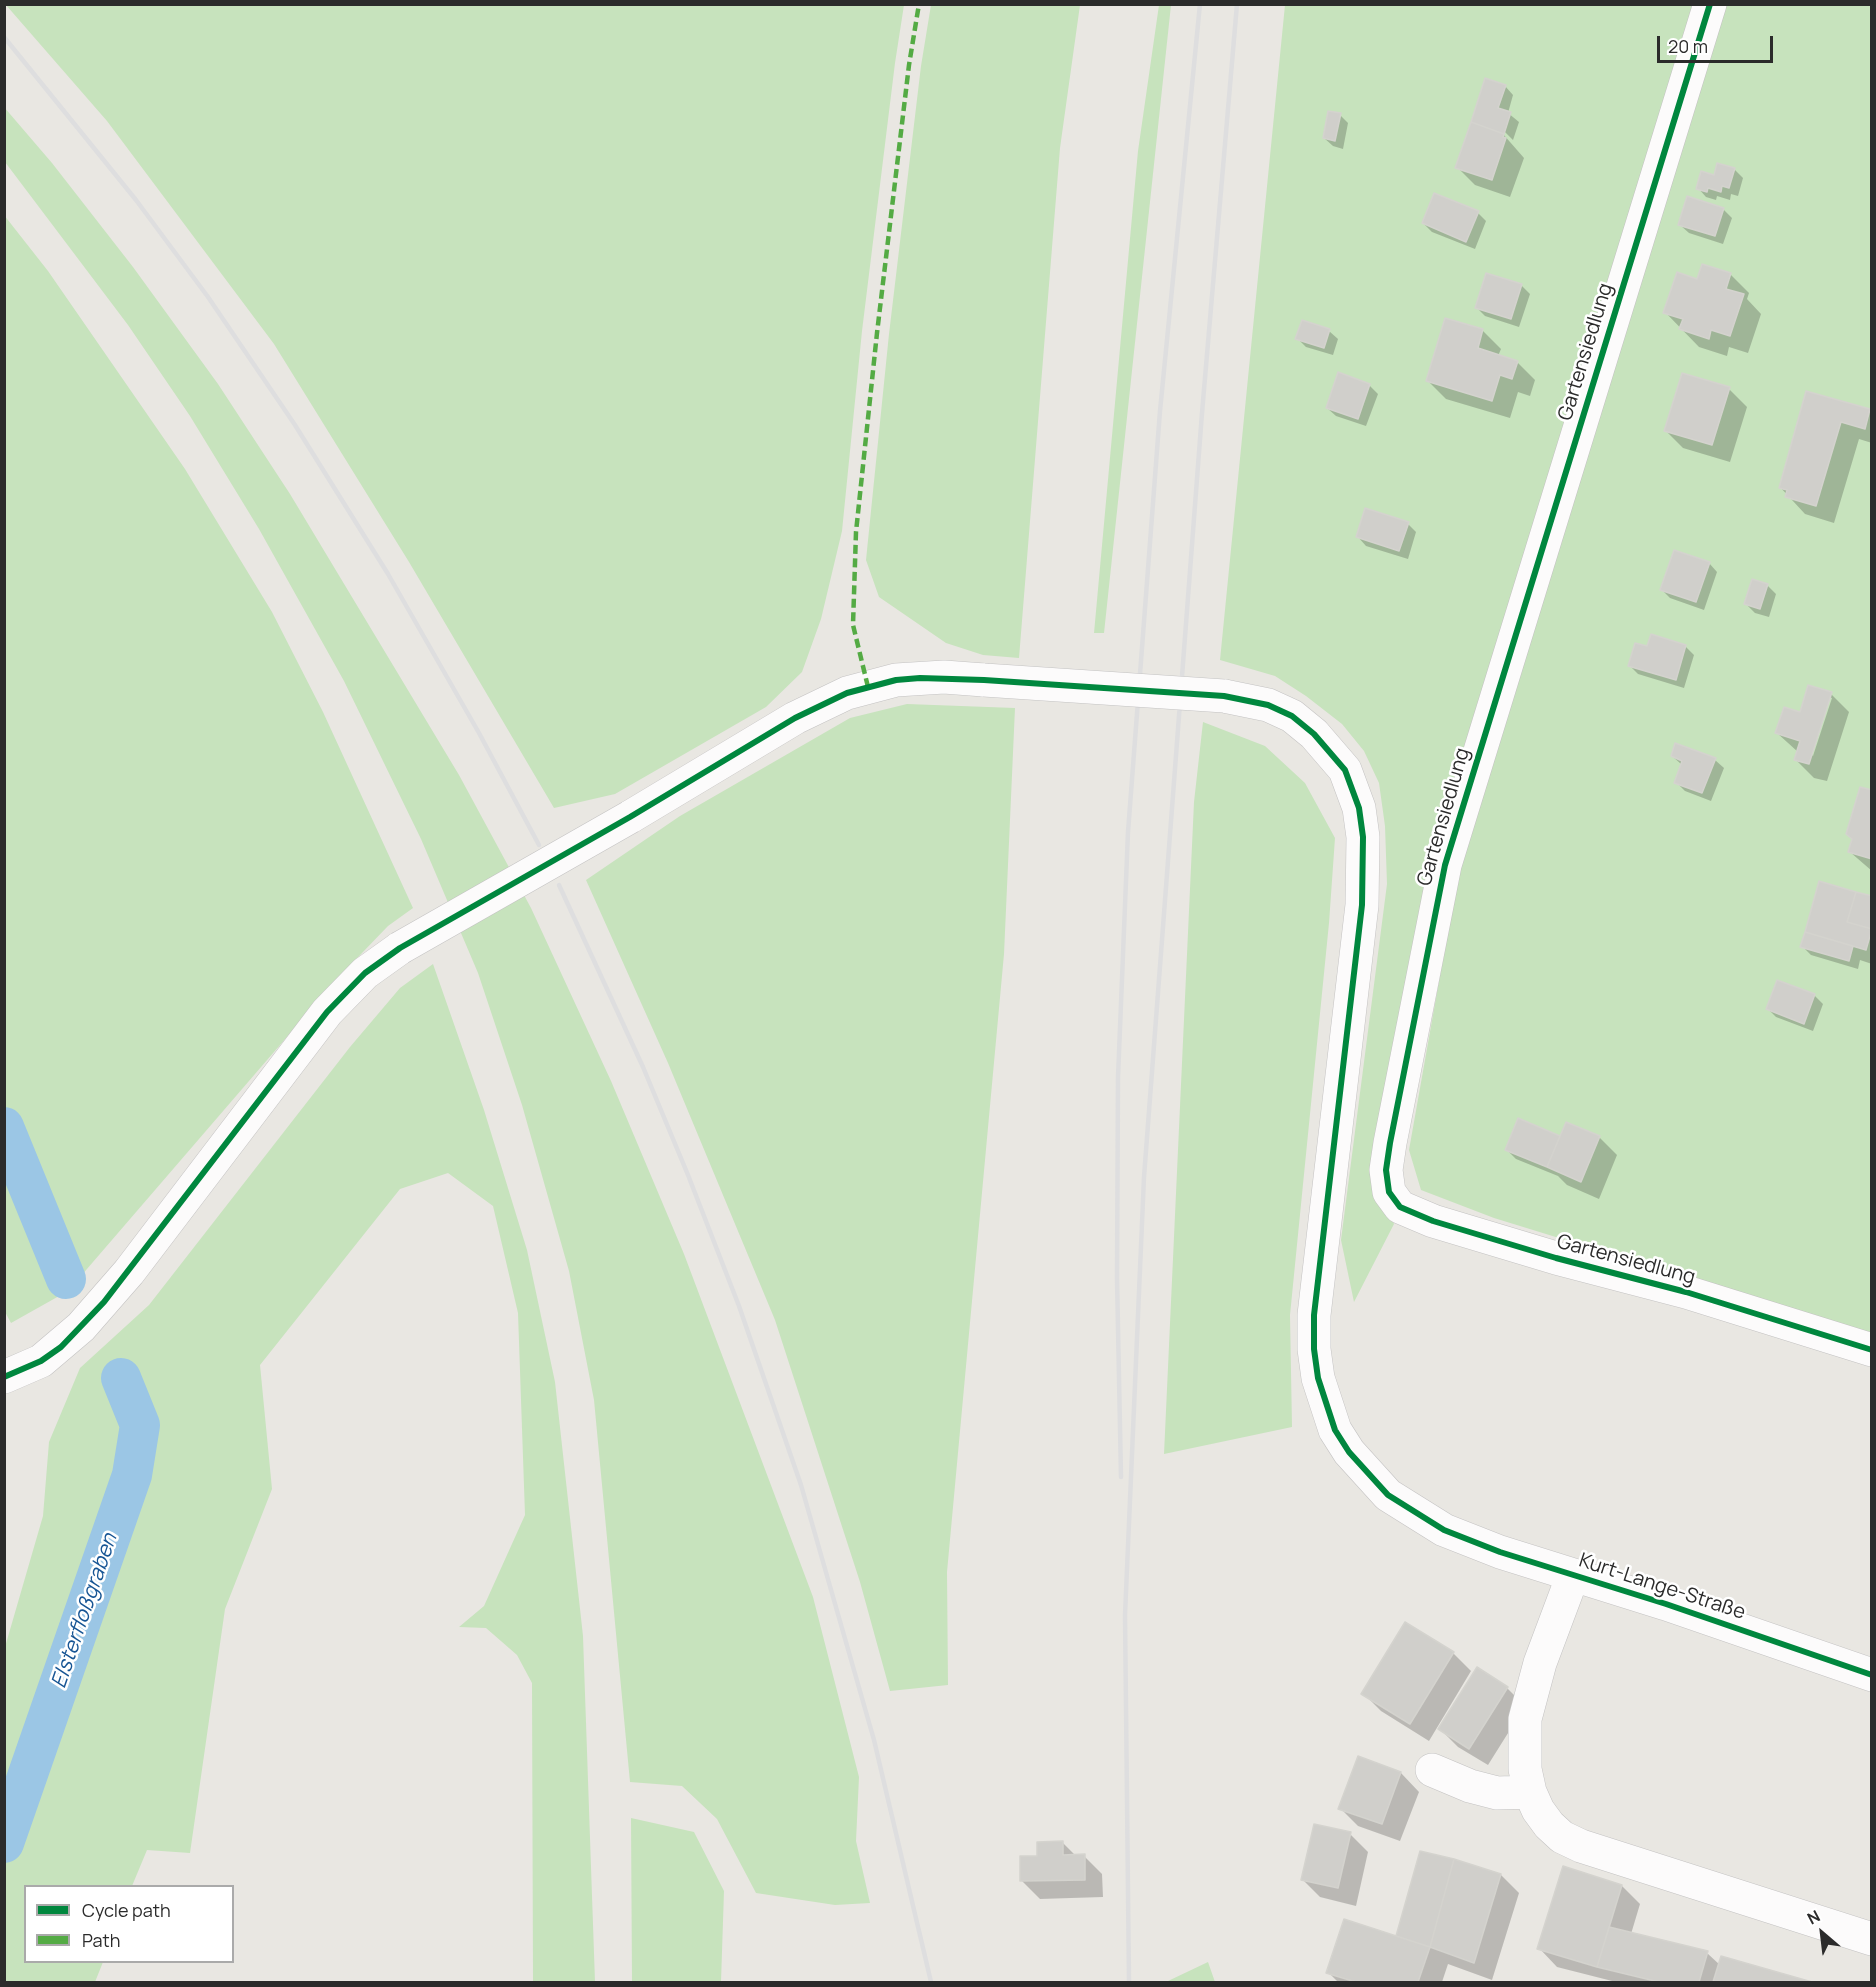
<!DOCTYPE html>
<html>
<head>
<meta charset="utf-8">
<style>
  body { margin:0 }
  #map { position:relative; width:1876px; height:1987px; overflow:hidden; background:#e9e7e2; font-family:Manrope,sans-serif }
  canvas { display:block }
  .frame { position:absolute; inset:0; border:6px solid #2b2b2b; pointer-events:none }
  .legend { position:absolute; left:24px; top:1885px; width:210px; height:78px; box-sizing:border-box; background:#fff; border:2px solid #aaa; margin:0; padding:8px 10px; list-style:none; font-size:18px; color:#2b2b2b }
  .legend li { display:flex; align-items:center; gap:12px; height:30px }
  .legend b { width:30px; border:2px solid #aaa }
  .north { position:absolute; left:1792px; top:1903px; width:60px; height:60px; -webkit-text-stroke:4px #fff; paint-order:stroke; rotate:332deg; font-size:16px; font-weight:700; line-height:24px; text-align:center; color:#2b2b2b }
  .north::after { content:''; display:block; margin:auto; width:21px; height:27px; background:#2b2b2b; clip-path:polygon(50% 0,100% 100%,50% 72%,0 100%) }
  .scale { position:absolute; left:1657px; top:36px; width:116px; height:27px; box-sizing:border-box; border:3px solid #2b2b2b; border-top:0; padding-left:8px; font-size:18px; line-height:21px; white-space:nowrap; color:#2b2b2b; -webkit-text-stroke:4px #fff; paint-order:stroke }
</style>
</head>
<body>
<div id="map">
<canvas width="1876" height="1987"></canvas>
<div class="frame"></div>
<ul class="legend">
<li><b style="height:8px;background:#00873e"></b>Cycle path</li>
<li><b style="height:8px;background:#54ab44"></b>Path</li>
</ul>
<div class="north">N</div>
<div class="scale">20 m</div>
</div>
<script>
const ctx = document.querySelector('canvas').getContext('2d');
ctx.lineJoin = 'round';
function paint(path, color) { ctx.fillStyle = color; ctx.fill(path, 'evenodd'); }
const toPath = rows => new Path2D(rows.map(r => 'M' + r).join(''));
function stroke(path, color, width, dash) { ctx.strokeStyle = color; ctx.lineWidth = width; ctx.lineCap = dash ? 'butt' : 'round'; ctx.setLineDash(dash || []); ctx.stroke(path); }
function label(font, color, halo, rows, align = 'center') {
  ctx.font = font + ' Manrope,sans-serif'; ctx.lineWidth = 5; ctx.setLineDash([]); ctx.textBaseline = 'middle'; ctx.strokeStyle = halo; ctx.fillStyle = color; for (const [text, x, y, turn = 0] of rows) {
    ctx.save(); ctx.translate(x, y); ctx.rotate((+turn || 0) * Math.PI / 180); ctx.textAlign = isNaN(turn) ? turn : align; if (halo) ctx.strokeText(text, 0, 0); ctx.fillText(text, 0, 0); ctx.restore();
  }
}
const green = toPath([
  [6,5,904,5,895,63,862,331,842,531,821,619,802,672,766,707,615,794,554,808,409,562,274,344,107,121],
  [931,5,1080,5,1060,148,1019,658,983,655,946,643,879,597,866,560,889,334,921,66],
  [1159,5,1171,5,1104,633,1094,633,1138,151],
  [1285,5,1871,5,1871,1334,1494,1218,1421,1190,1409,1150,1460,863,1485,682,1377,1183,1394,1224,1354,1302,1341,1240,1387,884,1385,826,1379,783,1364,751,1342,724,1306,696,1275,676,1220,660],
  [4,107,52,163,133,267,218,384,290,494,459,775,531,908,611,1081,684,1254,813,1597,859,1777,856,1841,870,1903,835,1905,756,1893,717,1819,682,1786,630,1782,594,1400,569,1271,522,1105,478,973,421,839,344,681,259,529,190,416,128,325,5,162],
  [4,215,48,271,185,469,272,612,323,712,413,908,388,926,336,980,68,1291,11,1323,4,1310],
  [907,704,1015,708,1004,954,947,1572,948,1685,890,1691,860,1582,775,1320,668,1063,586,880,680,816,850,718],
  [1203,722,1265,746,1305,783,1335,838,1329,923,1290,1315,1292,1427,1164,1454,1194,802],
  [433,964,484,1110,527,1250,555,1382,583,1636,595,1982,533,1982,532,1683,517,1655,486,1628,459,1627,484,1606,525,1515,518,1313,493,1206,448,1173,400,1189,260,1365,272,1489,225,1609,190,1853,147,1850,132,1886,26,1886,26,1962,103,1962,95,1982,5,1982,5,1647,43,1516,49,1442,80,1368,149,1305,350,1047,400,988],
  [631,1818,694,1832,724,1891,721,1982,632,1982],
  [1208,1962,1215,1982,1168,1982,1168,1981]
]);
const shadow = toPath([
  [1505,86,1513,95,1508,113,1519,122,1513,140,1503,130,1503,134,1524,158,1510,197,1475,185,1457,167],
  [1340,115,1348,123,1343,149,1333,146,1324,138],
  [1718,165,1735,170,1743,178,1738,196,1731,194,1730,200,1717,196,1716,200,1706,197,1698,188,1715,177],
  [1723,209,1732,218,1723,244,1689,233,1680,225],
  [1478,213,1486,221,1475,249,1432,232,1423,223],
  [1703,265,1731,275,1749,293,1747,299,1761,314,1748,353,1729,347,1727,356,1699,347,1665,312,1698,281],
  [1521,285,1530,294,1519,327,1485,316,1477,308],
  [1446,319,1483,331,1501,349,1498,356,1517,362,1535,380,1530,396,1518,392,1510,418,1446,399,1428,381],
  [1329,331,1338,339,1333,355,1306,347,1297,338],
  [1369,385,1378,394,1366,426,1336,416,1327,408],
  [1729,389,1747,407,1730,462,1683,448,1665,430],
  [1807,393,1872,412,1872,443,1859,439,1834,523,1805,514,1780,487],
  [1408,524,1416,532,1408,559,1366,546,1358,537],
  [1709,563,1717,572,1704,610,1670,598,1662,590],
  [1767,585,1776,594,1769,617,1755,613,1746,604],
  [1685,646,1694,655,1684,688,1638,674,1630,666,1648,648],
  [1831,694,1849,712,1827,781,1814,778,1795,759,1798,752,1777,733],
  [1829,697,1832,698,1813,756,1811,754],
  [1672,756,1715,760,1724,768,1711,801,1685,791,1676,782,1681,764],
  [1872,791,1872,871,1850,852],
  [1872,898,1872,964,1860,960,1858,969,1811,955,1802,946],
  [1814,995,1823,1004,1813,1031,1776,1017,1768,1009],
  [1519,1120,1561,1138,1599,1137,1617,1155,1599,1199,1567,1185,1558,1176,1516,1159,1507,1150],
  [1453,1653,1471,1671,1429,1741,1381,1711,1363,1693],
  [1507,1688,1525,1706,1488,1765,1458,1747,1440,1729],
  [1359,1758,1401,1773,1419,1792,1400,1841,1358,1826,1340,1808],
  [1350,1834,1368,1852,1356,1906,1320,1897,1302,1879],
  [1063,1843,1076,1856,1084,1856,1102,1874,1103,1897,1040,1899,1022,1881,1038,1857],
  [1501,1875,1519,1893,1492,1980,1448,1964,1442,1982,1338,1982,1328,1972,1397,1938],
  [1622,1886,1640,1904,1631,1934,1707,1953,1720,1965,1722,1958,1806,1982,1616,1982,1557,1967,1539,1948]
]);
const canal = toPath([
  [4,1127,66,1279],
  [4,1843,132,1475,140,1425,121,1378]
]);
const building = toPath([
  [1485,78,1506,85,1498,108,1511,112,1504,134,1471,122,1485,78],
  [1328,111,1341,113,1335,141,1323,138,1328,111],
  [1471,122,1504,134,1503,137,1506,138,1492,180,1455,168,1471,122],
  [1717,163,1735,168,1729,188,1722,186,1721,192,1708,188,1707,192,1696,189,1701,171,1714,175,1717,163],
  [1434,193,1479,211,1466,242,1422,223,1434,193],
  [1687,196,1724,208,1715,236,1678,225,1687,196],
  [1702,264,1731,273,1726,289,1744,294,1730,336,1711,330,1709,339,1679,329,1683,319,1663,313,1677,272,1697,279,1702,264],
  [1486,273,1522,284,1511,319,1475,308,1486,273],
  [1445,318,1483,329,1478,348,1518,361,1512,379,1500,375,1492,401,1426,381,1445,318],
  [1302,320,1330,329,1324,348,1295,339,1302,320],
  [1338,372,1370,384,1358,419,1326,408,1338,372],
  [1682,373,1730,387,1712,445,1664,431,1682,373],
  [1806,391,1870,409,1865,429,1841,422,1816,506,1785,497,1787,490,1779,488,1806,391],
  [1365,508,1409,522,1399,551,1356,537,1365,508],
  [1674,550,1710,562,1696,602,1660,590,1674,550],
  [1752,579,1768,584,1760,609,1744,604,1752,579],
  [1651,634,1686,645,1676,680,1628,666,1635,643,1647,646,1651,634],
  [1808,685,1832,692,1809,764,1794,760,1800,741,1775,733,1784,707,1800,712,1808,685],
  [1675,743,1716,758,1702,793,1674,783,1682,761,1671,756,1675,743],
  [1860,787,1872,790,1872,859,1848,852,1852,839,1846,834,1860,787],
  [1819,881,1856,892,1847,922,1872,929,1866,950,1805,932,1819,881],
  [1856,892,1872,896,1872,929,1847,922,1856,892],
  [1805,932,1853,946,1849,961,1800,947,1805,932],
  [1777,980,1815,994,1804,1024,1766,1009,1777,980],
  [1518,1118,1560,1136,1547,1167,1505,1150,1518,1118],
  [1566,1122,1600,1136,1581,1182,1547,1167,1566,1122],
  [1405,1622,1454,1652,1410,1724,1361,1694,1405,1622],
  [1477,1667,1508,1687,1469,1749,1438,1729,1477,1667],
  [1358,1756,1401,1772,1382,1824,1338,1809,1358,1756],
  [1314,1824,1351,1832,1338,1888,1301,1880,1314,1824],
  [1063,1841,1063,1855,1085,1854,1085,1880,1020,1881,1020,1856,1037,1856,1037,1842,1063,1841],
  [1420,1851,1454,1859,1430,1947,1396,1936,1420,1851],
  [1454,1859,1501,1874,1474,1963,1430,1947,1454,1859],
  [1563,1866,1622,1885,1597,1967,1537,1949,1563,1866],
  [1344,1919,1430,1947,1418,1982,1356,1982,1326,1973,1344,1919],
  [1609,1927,1708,1951,1699,1982,1659,1982,1597,1967,1609,1927],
  [1721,1956,1812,1982,1713,1982,1721,1956]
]);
const minor = toPath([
  [1710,4,1445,865,1390,1143,1386,1170,1389,1192,1400,1207,1433,1221,1556,1258,1686,1292,1872,1350],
  [1224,696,1268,705,1292,716,1314,734,1345,770,1359,808,1363,837,1362,905,1314,1315,1314,1349,1318,1378,1335,1430,1349,1452,1388,1495,1444,1530,1500,1552,1666,1604,1872,1675],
  [630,817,795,718,847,693,896,680,944,677,984,680],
  [4,1377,41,1361,81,1327,129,1272,327,1012,365,973,400,948],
  [1432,1770,1470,1786,1497,1793,1530,1792,1525,1769,1525,1719,1540,1663,1573,1575],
  [1530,1792,1538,1810,1549,1825,1562,1837,1581,1846,1872,1939]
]);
const rail = toPath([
  [4,37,136,200,208,297,295,425,388,574,479,733,539,845],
  [559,885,643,1067,688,1175,739,1306,801,1485,874,1740,931,1982],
  [1121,1477,1117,1278,1118,1077,1128,832,1160,411,1200,4],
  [1129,1982,1125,1615,1144,1177,1202,413,1237,4]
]);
const minorBridge = toPath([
  [984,680,1224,696],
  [400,948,630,817]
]);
const quiet = toPath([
  [868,687,853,625,856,532,877,333,909,65,919,4]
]);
const cycleway = toPath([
  [1710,4,1445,865,1390,1143,1386,1170,1389,1192,1400,1207,1433,1221,1556,1258,1686,1292,1872,1350],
  [4,1377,41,1361,61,1347,104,1302,327,1012,365,973,400,948,630,817,795,718,847,693,896,680,920,678,984,680,1224,696,1268,705,1292,716,1314,734,1345,770,1359,808,1363,837,1362,905,1314,1315,1314,1349,1318,1378,1335,1430,1349,1452,1388,1495,1444,1530,1500,1552,1666,1604,1872,1675]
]);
const streetNames = [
  ["Gartensiedlung",1586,352,-73],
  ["Gartensiedlung",1444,817,-74],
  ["Gartensiedlung",1626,1260,15],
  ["Kurt-Lange-Straße",1662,1587,18]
];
const waterNames = [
  ["Elsterfloßgraben",85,1611,-71]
];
paint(green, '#c7e3bd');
paint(shadow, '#0003');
stroke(canal, '#9bc6e5', 40);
paint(building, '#d0cfcb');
stroke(building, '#d4d3ce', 1.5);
stroke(minor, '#c3c2c2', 34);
stroke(minor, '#fcfbfb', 33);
stroke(rail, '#dededf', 4.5);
stroke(minorBridge, '#c3c2c2', 34, []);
stroke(minorBridge, '#fcfbfb', 33);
stroke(quiet, '#54ab44', 4.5, [9, 4.5]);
stroke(cycleway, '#00873e', 6);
label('20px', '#2b2b2b', '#fff', streetNames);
label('italic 21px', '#175594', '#fff', waterNames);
</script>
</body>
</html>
